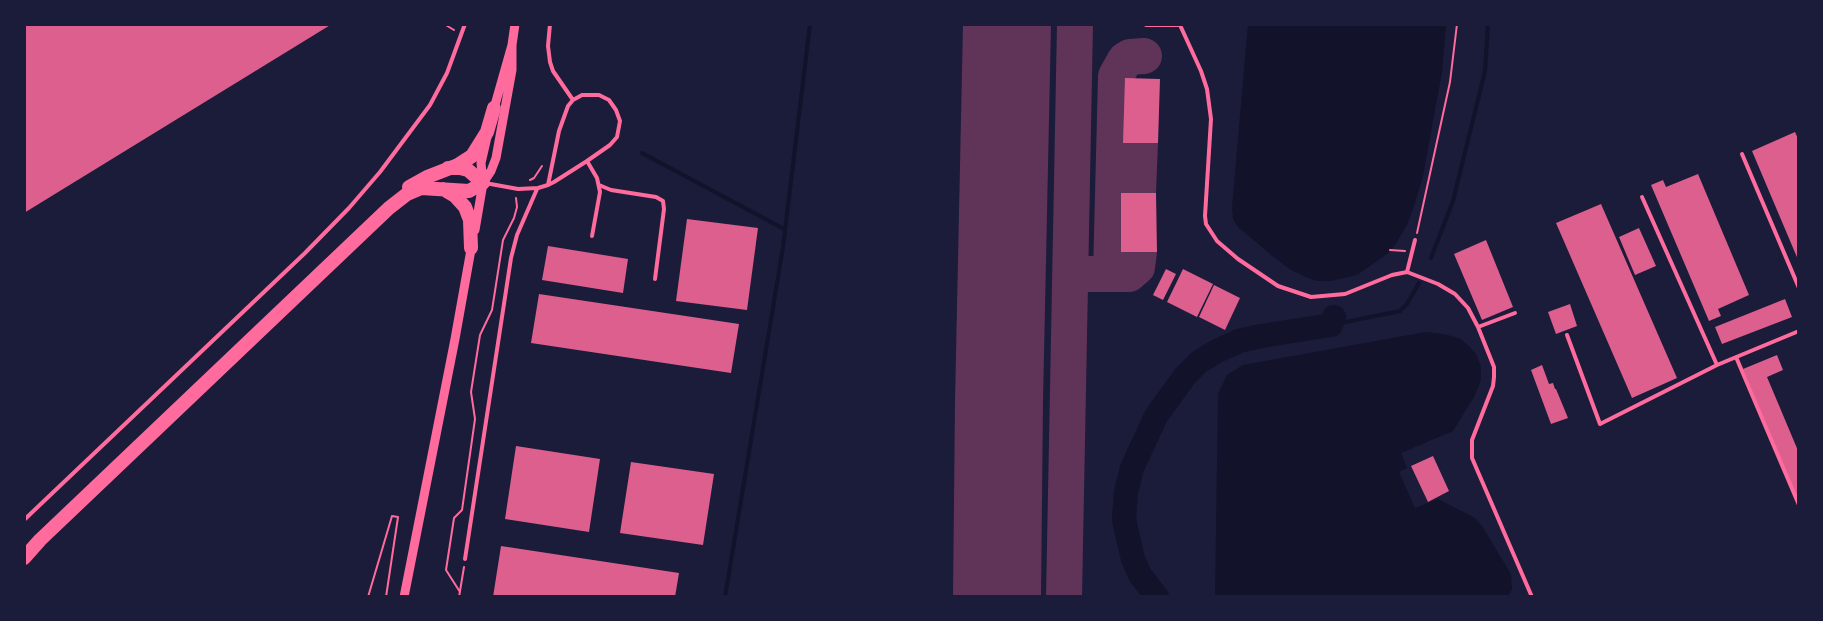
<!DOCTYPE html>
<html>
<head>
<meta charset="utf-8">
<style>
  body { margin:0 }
  #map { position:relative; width:1823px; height:621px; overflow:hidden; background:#1b1b3a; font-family:"Alegreya Sans",sans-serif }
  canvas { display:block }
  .frame { position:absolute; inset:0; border:26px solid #1b1b3a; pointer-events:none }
</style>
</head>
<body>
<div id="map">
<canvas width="1823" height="621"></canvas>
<div class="frame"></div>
</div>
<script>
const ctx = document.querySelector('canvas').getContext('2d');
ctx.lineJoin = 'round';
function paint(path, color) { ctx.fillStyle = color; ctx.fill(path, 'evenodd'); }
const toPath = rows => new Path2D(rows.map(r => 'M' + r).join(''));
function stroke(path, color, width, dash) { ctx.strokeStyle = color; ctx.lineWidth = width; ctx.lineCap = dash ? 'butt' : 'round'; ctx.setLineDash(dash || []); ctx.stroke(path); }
const water = toPath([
  [1248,24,1446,24,1442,72,1423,176,1415,203,1407,225,1395,245,1387,254,1357,275,1331,281,1317,281,1306,277,1291,270,1275,258,1238,227,1233,219,1232,208],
  [1426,332,1443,334,1459,338,1468,345,1476,354,1481,367,1481,380,1474,397,1453,431,1401,453,1407,468,1399,472,1415,508,1438,499,1475,518,1482,526,1511,574,1512,589,1508,597,1215,597,1218,394,1227,375,1243,365]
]);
const stream = toPath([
  [642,153,784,229],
  [1431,258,1453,201,1485,71,1488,24],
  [1331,325,1400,311,1407,304,1419,283],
  [725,597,783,247,810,24]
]);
const river = toPath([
  [1157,597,1140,575,1133,559,1124,520,1126,492,1132,468,1156,416,1185,376,1199,362,1217,351,1239,341,1261,336,1331,325,1334,317]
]);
const taxiway = toPath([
  [1138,193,1140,143],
  [1091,274,1129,274,1137,267,1139,252],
  [1111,274,1116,76,1125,60,1130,57,1144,56],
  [1064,597,1075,24]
]);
const runway = toPath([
  [997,597,999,402,1007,24]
]);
const building = toPath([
  [24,24,332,24,24,213],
  [1125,78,1160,79,1158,143,1123,143],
  [1795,132,1799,141,1799,262,1752,151],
  [1698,174,1749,295,1718,309,1721,316,1709,321,1651,185,1663,180,1666,187],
  [1121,193,1156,193,1157,252,1121,252],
  [1601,204,1677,378,1632,398,1556,223],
  [687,219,758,228,747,310,676,301],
  [1639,228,1656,266,1635,275,1619,237],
  [1486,240,1513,307,1482,320,1454,254],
  [548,246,628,259,623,293,542,280],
  [1166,269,1176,274,1163,300,1153,295],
  [1183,269,1213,284,1197,317,1167,302],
  [1214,285,1240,298,1225,330,1199,317],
  [539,294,739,324,731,373,531,343],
  [1785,299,1792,317,1722,344,1715,327],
  [1570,304,1577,326,1556,334,1548,312],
  [1777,355,1783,370,1767,377,1799,453,1799,503,1743,369],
  [1542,365,1549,384,1553,383,1555,389,1556,389,1568,418,1551,424,1531,370],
  [516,446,600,459,589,532,505,519],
  [1433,456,1449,491,1428,502,1411,466],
  [631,462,714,474,703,545,620,533],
  [501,546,679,573,675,597,493,597]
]);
const path = toPath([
  [444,24,454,30],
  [530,180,534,178,542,166],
  [1417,233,1450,82,1457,24],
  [1390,250,1405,251],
  [460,592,446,570,454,518,462,510,475,419,471,392,480,335,492,310,503,240,514,218,517,207,516,198],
  [368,597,392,516,398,517,386,597],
  [459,597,464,567]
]);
const service = toPath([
  [550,24,548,46,550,62,553,71,573,100],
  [1146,25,1180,25,1201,71,1207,89,1211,119,1205,216,1206,224,1217,241,1238,259,1278,286,1311,297,1345,294,1392,275,1407,272,1438,284,1455,294,1468,308,1478,327,1515,313],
  [1742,154,1799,288],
  [587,161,597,178,600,192,592,236],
  [485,183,518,189,538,188,548,185,554,182,587,161,610,145,617,137,620,121,616,110,609,100,599,95,582,95,573,100,568,106,559,131,548,185],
  [599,185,611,190,656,197,663,201,664,209,655,279],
  [1407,272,1415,240],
  [1478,327,1494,367,1494,377,1493,386,1472,440,1472,458,1532,597],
  [1567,335,1600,424,1717,365,1642,197],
  [1736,357,1799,505],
  [1717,365,1799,331],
  [24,520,305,253,349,208,380,172,430,105,447,73,465,24],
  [465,559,511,258,517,235,537,189]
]);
const tertiary = toPath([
  [493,112,512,45],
  [483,183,491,171,496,158,512,70,512,45,515,24],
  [475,230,483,183,481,163,487,137],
  [404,597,455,339,472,244]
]);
const motorway = toPath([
  [409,187,427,177,458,165,472,156,487,132,494,108],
  [443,189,455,196,465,207,470,220,471,248],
  [24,558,40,540,389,208,407,194,421,188,469,191,483,183,468,170,460,168,448,168]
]);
paint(water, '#12122b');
stroke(stream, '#12122b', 4);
stroke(river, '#12122b', 24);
stroke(taxiway, '#603358', 36);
stroke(runway, '#603358', 88);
paint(building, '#dd5f8e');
stroke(path, '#ff6b9d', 2);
stroke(service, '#ff6b9d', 4);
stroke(tertiary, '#ff6b9d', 9);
stroke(motorway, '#ff6b9d', 14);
</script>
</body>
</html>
